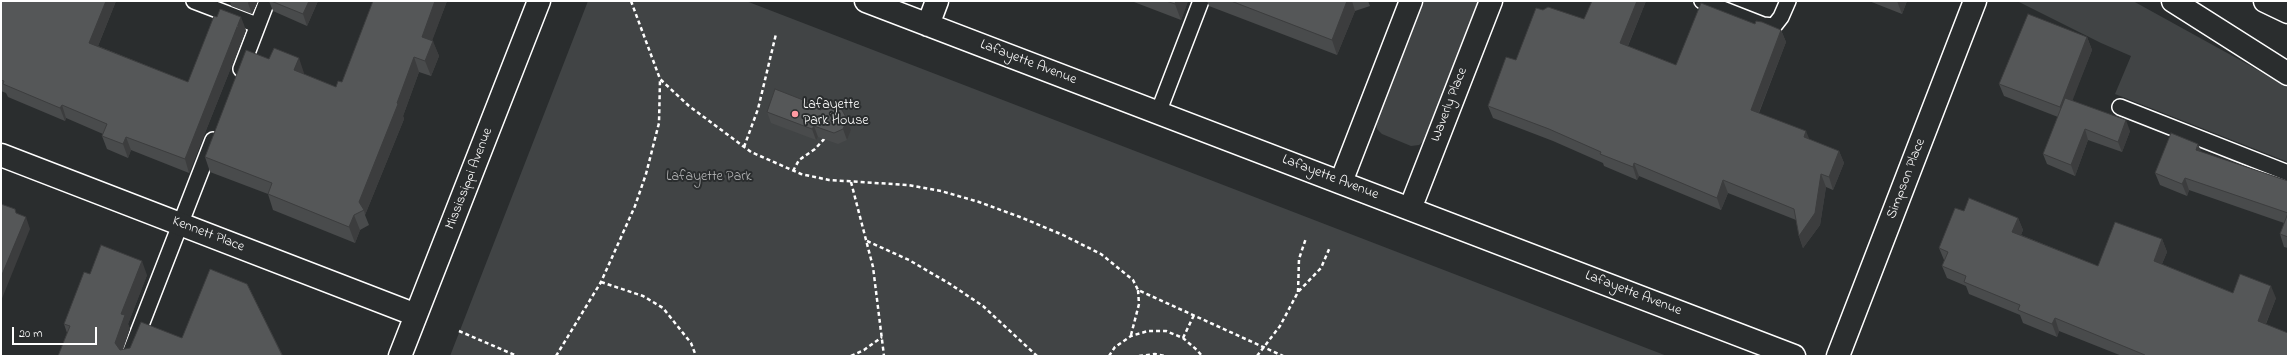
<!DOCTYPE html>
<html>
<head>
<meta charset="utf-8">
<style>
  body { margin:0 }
  #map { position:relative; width:2289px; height:357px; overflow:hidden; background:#2a2d2e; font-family:"Indie Flower",sans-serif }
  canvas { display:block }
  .frame { position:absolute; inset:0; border:2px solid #fff; pointer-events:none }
  .scale { position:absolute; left:12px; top:327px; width:85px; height:18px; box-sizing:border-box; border:2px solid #fff; border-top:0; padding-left:5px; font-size:12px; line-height:14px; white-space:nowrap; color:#fff; -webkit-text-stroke:3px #2a2d2e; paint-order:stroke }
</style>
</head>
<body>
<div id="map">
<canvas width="2289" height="357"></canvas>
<div class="frame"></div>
<div class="scale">20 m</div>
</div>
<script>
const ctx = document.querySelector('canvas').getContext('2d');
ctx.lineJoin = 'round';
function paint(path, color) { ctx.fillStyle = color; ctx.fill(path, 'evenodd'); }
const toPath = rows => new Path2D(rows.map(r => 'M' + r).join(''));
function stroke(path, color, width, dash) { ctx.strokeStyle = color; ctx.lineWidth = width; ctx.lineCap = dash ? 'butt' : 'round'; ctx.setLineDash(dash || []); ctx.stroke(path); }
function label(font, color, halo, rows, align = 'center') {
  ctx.font = font + ' "Indie Flower",sans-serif'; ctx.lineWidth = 4; ctx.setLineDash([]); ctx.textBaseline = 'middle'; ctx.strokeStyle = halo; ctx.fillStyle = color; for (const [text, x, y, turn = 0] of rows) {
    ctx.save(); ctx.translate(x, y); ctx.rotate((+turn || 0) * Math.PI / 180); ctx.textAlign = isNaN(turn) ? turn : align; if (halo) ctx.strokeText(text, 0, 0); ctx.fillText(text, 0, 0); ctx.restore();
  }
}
const green = toPath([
  [588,1,746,1,1667,356,450,356],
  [1424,1,1480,1,1425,140,1419,145,1411,146,1382,134,1377,129,1376,121],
  [2017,1,2133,1,2249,65,2288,88,2288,162,2115,94,2131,56,2101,43]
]);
const path = toPath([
  [631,1,660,79,689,106,751,152,801,174,829,180,908,185,941,191,979,202,1020,217,1063,235,1101,254,1133,280,1138,290,1283,356],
  [744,147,758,109,776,34],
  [793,171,799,160,815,149,825,138],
  [851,182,873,267,884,356],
  [867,241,909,260,950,284,983,306,1037,356],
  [601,282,643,296,663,308,691,343,696,356],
  [1298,292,1299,259,1306,238],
  [459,331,517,356],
  [1131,335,1139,304,1138,290],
  [1183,338,1194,315],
  [556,356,601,282,635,206,646,174,659,123,660,80],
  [851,356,864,350,882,337],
  [1109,356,1115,347,1131,336,1148,331,1166,331,1183,338,1197,350,1202,356],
  [1139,356,1155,354,1165,356],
  [1257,356,1280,326,1298,292,1321,268,1330,247]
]);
const lane = toPath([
  [194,1,257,25],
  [1702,1,1763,25,1774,26,1781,17,1788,1],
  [241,69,267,1],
  [2120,107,2288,173],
  [1158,113,1201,1],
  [129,356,213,140]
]);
const street = toPath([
  [866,1,1794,356],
  [928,25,937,1],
  [1,155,416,315],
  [1341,182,1411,1],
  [1410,209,1491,1],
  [400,356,539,1],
  [1838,356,1975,1]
]);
const highway = toPath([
  [2173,1,2288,74],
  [2265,1,2288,12]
]);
const wall = toPath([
  [1,1,116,1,98,46,188,82,246,30,189,173,131,150,128,158,107,149,102,136,103,134,66,118,65,121,8,97,6,93,1,91],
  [230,1,258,1,252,14,231,6],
  [269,1,318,1,307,26,273,11],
  [373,1,447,1,432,40,439,56,431,76,419,72,403,116,404,119,365,215,369,225,360,230,355,243,273,210,268,194,210,172,205,157,304,73,304,74,336,87,342,82],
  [1133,1,1188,1,1181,20,1134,2],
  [1207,1,1368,1,1370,6,1355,11,1337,55,1209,6],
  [1592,1,1646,1,1628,46,1676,65,1755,24,1781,30,1786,42,1759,113,1809,139,1839,151,1844,163,1833,190,1826,187,1820,225,1803,248,1799,236,1796,220,1728,193,1721,210,1639,176,1637,180,1604,166,1603,163,1553,141,1493,118,1488,106,1516,60,1543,10,1584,19],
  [1869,1,1907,1,1902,14],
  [2087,37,2092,50,2072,100,2130,131,2122,152,2088,140,2075,176,2047,164,2043,154,2058,117,2004,96,1999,84],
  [822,109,847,119,851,130,847,140,838,144,818,137,816,140,771,123,767,112],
  [2201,152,2288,181,2288,248,2284,247,2280,234,2284,223,2189,190,2187,196,2160,185,2155,173],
  [1964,211,2018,218,2023,230,2021,235,2098,266,2162,239,2167,252,2162,264,2233,293,2276,298,2266,324,2288,356,2122,356,2059,331,2057,337,2023,323,2020,315,1969,294,1966,286,1947,278,1942,266,1944,261,1944,260,1939,248],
  [90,274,147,275,128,324,130,329,123,350,182,338,247,284,283,356,58,356,67,333,64,324]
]);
const shadedWall = toPath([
  [106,1,116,1,94,56,89,43],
  [249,1,258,1,252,14,248,3],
  [309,1,318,1,307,26,303,14],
  [435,1,447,1,428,52,422,37],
  [1176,1,1188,1,1181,20,1175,4],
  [1347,1,1352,1,1355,11,1337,55,1332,40],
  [1637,1,1646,1,1624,55,1620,43],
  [1897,1,1907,1,1902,14],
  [241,17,246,30,189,173,185,159],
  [1781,30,1786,42,1755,122,1751,110],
  [2087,37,2092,50,2065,120,2060,107],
  [433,41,439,56,431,76,425,61],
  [414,57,419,72,403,116,404,119,365,215,364,210,359,202],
  [299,58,304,73,299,85,294,70],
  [62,105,66,118,65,121,60,108],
  [847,119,851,130,847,140,843,129],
  [2126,120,2130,131,2122,152,2118,142],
  [814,126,818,137,816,140,812,129],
  [2085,129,2088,140,2075,176,2071,165],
  [1806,131,1811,143,1804,137],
  [126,137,131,150,128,158,123,144],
  [2198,144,2203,156,2196,150],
  [1839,151,1844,163,1833,190,1829,177],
  [1634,163,1639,176,1637,180,1633,167],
  [1821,174,1826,187,1820,225,1803,248,1799,236],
  [2185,178,2189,190,2187,196,2182,184],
  [1723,180,1728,193,1721,210,1717,198],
  [354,215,360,230,355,243,349,227],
  [26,217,30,229,1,301,1,277],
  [2018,218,2023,230,2017,244,2012,232],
  [2162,239,2167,252,2158,273,2154,261],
  [142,261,147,275,128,324,130,329,120,356,115,343,121,314],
  [2271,286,2276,298,2262,333,2258,321],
  [2055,318,2059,331,2057,337,2052,324]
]);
const building = toPath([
  [1,1,106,1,89,43,188,82,214,16,217,17,220,9,241,17,185,159,126,137,123,144,102,136,107,124,62,105,60,108,3,84,4,81,1,80,1,1],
  [271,1,309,1,303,14,271,1],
  [373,1,435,1,422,37,433,41,425,61,414,57,397,103,398,104,359,202,364,210,354,215,349,227,268,194,272,183,205,157,246,50,269,59,274,48,299,58,294,70,336,87,338,81,342,82,373,1],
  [1166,1,1176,1,1175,4,1166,1],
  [1231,1,1347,1,1332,40,1231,1],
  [1592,1,1637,1,1620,43,1676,65,1701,3,1755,24,1756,21,1762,22,1781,30,1751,110,1806,131,1804,137,1839,151,1829,177,1821,174,1815,213,1799,236,1794,209,1723,180,1717,198,1634,163,1633,167,1600,154,1601,152,1549,129,1488,106,1506,57,1516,60,1536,8,1543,10,1548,7,1584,19,1592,1],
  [2028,14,2087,37,2060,107,1999,84,2028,14],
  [775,89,821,107,820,110,832,106,842,110,847,119,843,129,834,133,814,126,812,129,767,112,775,89],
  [2065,98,2126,120,2118,142,2085,129,2071,165,2043,154,2065,98],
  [2171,133,2198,144,2196,150,2288,181,2288,237,2280,234,2288,213,2185,178,2182,184,2155,173,2171,133],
  [1969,198,2018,218,2012,232,2098,266,2115,222,2162,239,2154,261,2233,293,2240,274,2271,286,2258,321,2288,333,2288,356,2144,356,2145,355,2055,318,2052,324,2018,310,2020,305,1964,282,1966,276,1942,266,1948,252,1939,248,1955,208,1964,211,1969,198],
  [1,204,15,209,16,213,26,217,1,277,1,204],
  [101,245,142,261,121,314,125,315,115,343,120,350,130,348,141,322,182,338,210,269,247,284,282,355,282,356,58,356,70,326,64,324,84,272,90,274,101,245]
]);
const markers = [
  [795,114,4,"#ff9aa2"]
];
const streetNames = [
  ["Lafayette Avenue",1028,63,21],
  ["Waverly Place",1450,105,-69],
  ["Lafayette Avenue",1330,178,21],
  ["Mississippi Avenue",470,179,-69],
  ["Simpson Place",1907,179,-69],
  ["Kennett Place",208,235,21],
  ["Lafayette Avenue",1633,294,21]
];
const poiNames = [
  ["Lafayette",803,106],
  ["Park House",803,122]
];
const parkNames = [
  ["Lafayette Park",709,178]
];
paint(green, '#414445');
stroke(lane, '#fff', 18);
stroke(street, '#fff', 25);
stroke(highway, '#fff', 25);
stroke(path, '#fff', 2.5, [4, 3]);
stroke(lane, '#2a2d2e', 15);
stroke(street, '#2a2d2e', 22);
stroke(highway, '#2a2d2e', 22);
paint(wall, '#494b4c');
paint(shadedWall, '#3c3d3e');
paint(building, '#555758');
stroke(building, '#3c3d3e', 1);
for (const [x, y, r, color] of markers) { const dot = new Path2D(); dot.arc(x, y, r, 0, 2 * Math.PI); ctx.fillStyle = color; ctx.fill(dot); stroke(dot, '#2a2d2e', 1.5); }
label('14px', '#fff', '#2a2d2e', streetNames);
label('14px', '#fff', '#2a2d2e', poiNames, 'left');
label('14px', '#b3b4b5', '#2a2d2e', parkNames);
</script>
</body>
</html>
